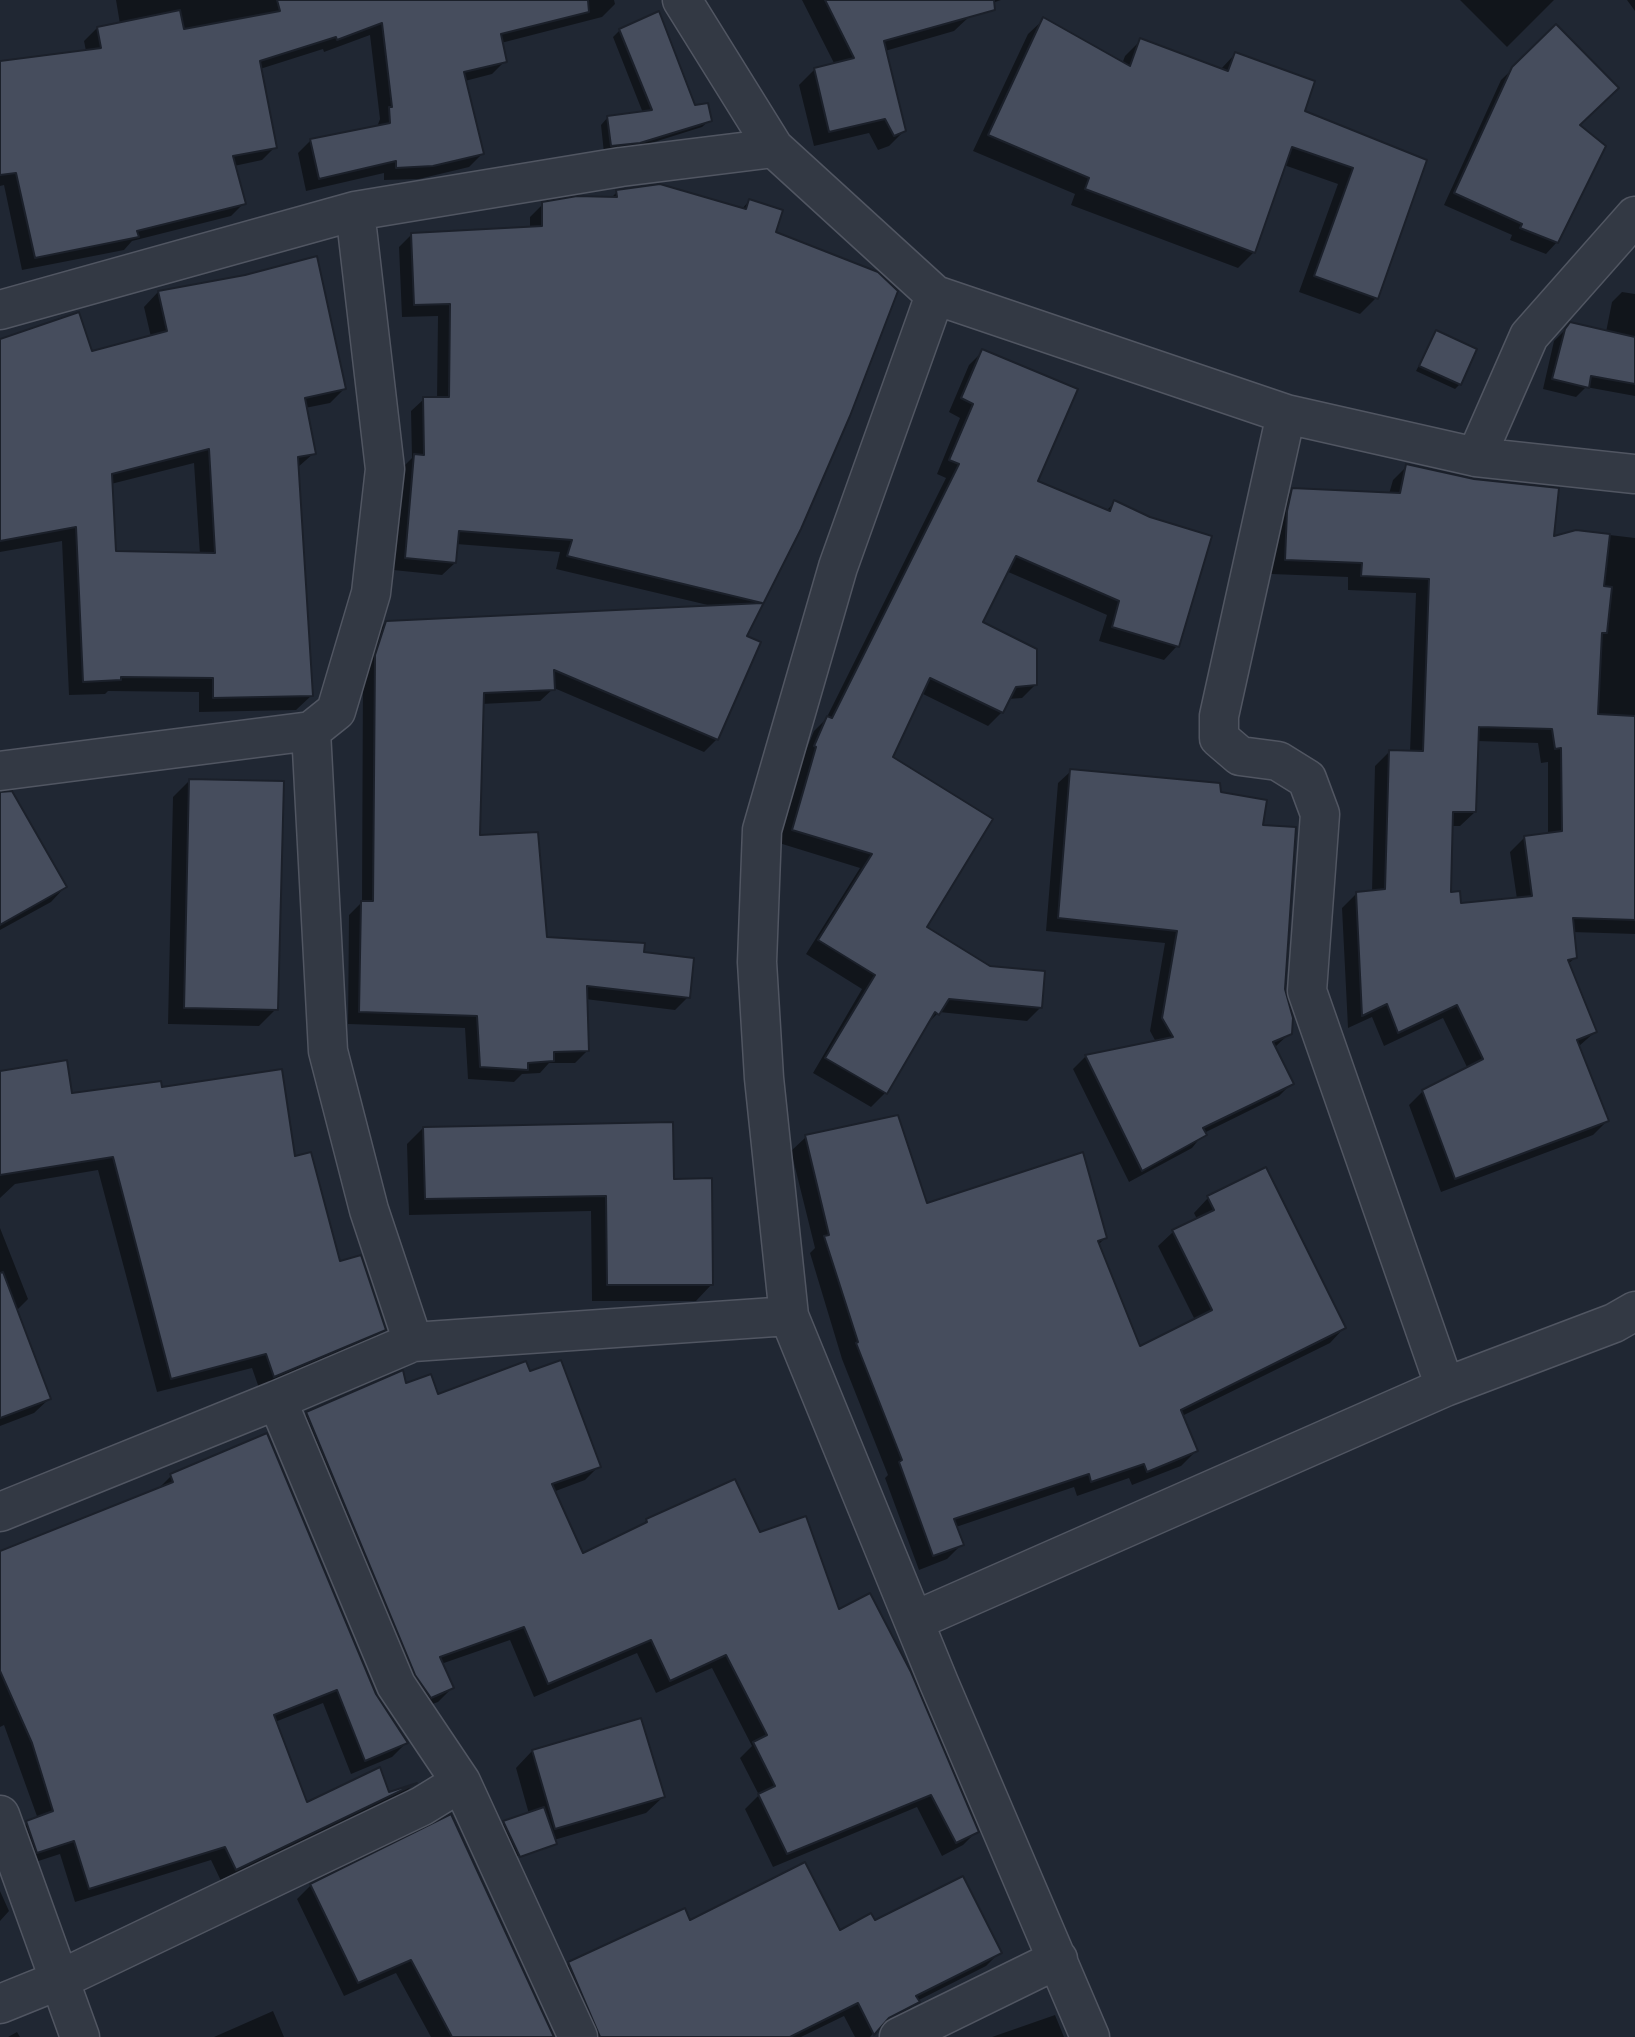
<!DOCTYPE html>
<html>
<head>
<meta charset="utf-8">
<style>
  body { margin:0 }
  canvas { display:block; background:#202733 }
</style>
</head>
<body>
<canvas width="1635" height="2037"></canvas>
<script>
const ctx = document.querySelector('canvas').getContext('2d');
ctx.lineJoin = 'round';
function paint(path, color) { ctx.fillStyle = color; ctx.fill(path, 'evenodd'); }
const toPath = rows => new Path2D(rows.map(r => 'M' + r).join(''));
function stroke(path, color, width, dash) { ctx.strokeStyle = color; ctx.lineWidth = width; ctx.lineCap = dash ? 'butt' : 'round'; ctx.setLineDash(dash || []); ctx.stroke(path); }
const shadow = toPath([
  [116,0,614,0,615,4,602,17,501,43,505,61,492,74,465,81,482,154,469,167,419,179,384,180,384,173,306,191,298,153,311,140,377,127,380,119,370,35,324,52,323,49,260,69,275,147,262,160,234,166,244,203,231,216,132,241,124,250,22,270,4,185,0,186,0,65,86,51,84,41,97,28,120,24],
  [802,0,1001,0,968,11,970,16,954,31,885,51,904,131,889,146,878,150,869,133,814,146,799,85,815,69,835,65],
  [1460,0,1554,0,1507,47],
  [1627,0,1635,0,1635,11],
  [1044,19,1122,64,1125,56,1141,40,1220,70,1235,54,1303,112,1425,161,1376,298,1360,314,1299,292,1338,184,1284,165,1254,252,1238,268,1071,205,1075,194,973,151,1028,34],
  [1556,27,1578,126,1557,242,1546,254,1510,240,1512,235,1444,205,1501,80],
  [620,30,710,120,702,127,632,149,604,153,601,125,608,117,643,113,613,37],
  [617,192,741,210,749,201,774,233,799,528,744,637,717,739,704,752,554,688,540,701,482,704,478,836,545,939,642,953,688,997,675,1010,585,999,587,1051,575,1063,549,1063,540,1073,522,1074,514,1082,468,1079,465,1028,348,1024,349,915,362,902,363,669,374,635,386,622,712,606,556,569,560,552,456,544,455,563,442,575,393,570,402,468,412,458,411,411,424,399,437,399,438,316,402,317,399,247,411,235,530,228,530,217,543,204,610,199],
  [158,292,344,389,330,403,305,408,314,453,297,468,311,696,296,710,199,712,199,692,108,691,105,694,69,695,62,541,0,552,0,355,91,353,151,337,144,307],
  [194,463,200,555,114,553,111,484],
  [1622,292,1635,294,1635,396,1586,387,1576,397,1543,389,1554,341,1571,324,1606,332,1612,302],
  [1436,332,1460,384,1455,389,1416,371],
  [983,351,1036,482,1106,511,1115,502,1177,646,1164,660,1099,641,1107,615,1006,571,980,623,1036,684,1022,698,1008,699,1002,712,988,726,921,693,891,758,924,928,1041,1007,1027,1021,939,1012,924,1027,885,1093,871,1107,813,1073,862,989,806,954,860,868,779,843,802,760,814,731,826,719,946,478,937,474,960,418,949,412,969,365],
  [1407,466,1552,539,1576,531,1635,538,1635,934,1572,932,1575,958,1568,964,1595,1032,1578,1047,1607,1121,1593,1135,1441,1192,1409,1105,1423,1091,1468,1069,1443,1018,1384,1046,1372,1017,1348,1028,1342,908,1357,893,1372,892,1375,766,1389,752,1410,752,1416,593,1348,590,1348,577,1271,574,1273,526,1278,504,1293,490,1389,494,1393,480],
  [1477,741,1538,743,1541,763,1548,762,1548,834,1524,838,1510,852,1517,899,1460,905,1449,894,1451,826,1460,826,1475,812],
  [1071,771,1219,794,1261,827,1290,1033,1274,1048,1291,1084,1279,1096,1204,1133,1192,1148,1129,1182,1073,1069,1086,1056,1156,1042,1150,1031,1165,943,1046,931,1058,783],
  [189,781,276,1009,259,1026,168,1024,173,797],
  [0,792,65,887,51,902,0,930],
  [0,1070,71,1095,160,1088,294,1158,339,1263,384,1329,369,1344,260,1391,252,1368,157,1392,98,1170,15,1184,0,1198],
  [423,1128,672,1180,712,1284,696,1301,592,1301,591,1211,409,1215,407,1144],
  [806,1137,926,1206,1105,1238,1098,1245,1139,1348,1195,1320,1158,1246,1173,1232,1197,1219,1194,1213,1208,1198,1344,1328,1330,1343,1182,1416,1196,1451,1181,1466,1132,1485,1129,1478,1077,1496,1074,1487,956,1527,962,1544,947,1559,919,1570,885,1478,888,1475,842,1359,810,1253,815,1248,791,1151],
  [0,1228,28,1299,16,1311,49,1399,34,1413,0,1426],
  [529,1373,599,1466,585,1480,553,1492,582,1556,639,1528,647,1520,759,1534,838,1612,977,1831,963,1845,942,1856,917,1807,773,1867,745,1809,759,1795,740,1758,752,1746,712,1668,656,1693,637,1653,534,1697,510,1640,441,1664,452,1688,438,1702,416,1710,293,1427,307,1413,405,1385,437,1396],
  [171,1476,374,1694,406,1743,392,1757,351,1774,323,1703,275,1722,306,1805,388,1794,411,1787,401,1797,222,1883,211,1860,75,1902,60,1854,23,1866,13,1837,27,1823,38,1819,4,1725,0,1727,0,1553,156,1491],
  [532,1751,663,1797,646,1813,554,1840,551,1847,551,1844,513,1858,499,1828,504,1823,529,1814,516,1768],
  [311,1885,552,2037,431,2037,396,1973,344,1996,297,1899],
  [0,1891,9,1911,0,1921],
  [690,1922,839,1932,874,1923,1000,1952,986,1966,917,2001,904,2016,877,2029,870,2037,855,2037,844,2016,801,2037,580,2037,555,1977,569,1963],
  [273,2011,284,2037,214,2037],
  [1055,2015,1064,2037,992,2037],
  [17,2032,20,2037,8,2037]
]);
const building = toPath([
  [277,0,588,0,589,12,501,34,507,62,464,72,484,154,433,166,396,168,396,161,319,179,310,139,390,123,389,107,392,107,382,23,337,40,336,37,260,61,277,148,233,156,246,204,137,231,139,237,35,258,16,173,0,175,0,61,101,48,97,27,180,10,184,29,280,11,277,0],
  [825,0,994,0,995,10,884,41,906,131,894,136,885,119,829,132,814,68,854,58,825,0],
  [659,11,695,105,708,103,712,121,640,143,611,146,607,116,652,110,619,29,659,11],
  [1043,17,1130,66,1140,38,1228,71,1235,52,1315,81,1305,111,1427,160,1378,299,1314,276,1353,168,1292,147,1255,253,1085,189,1089,178,988,135,1043,17],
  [1556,24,1619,88,1580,125,1606,146,1558,243,1520,228,1522,224,1454,193,1512,67,1556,24],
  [660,184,746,209,749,199,783,210,776,232,878,272,898,291,850,416,801,529,747,636,761,642,718,740,554,670,555,690,484,693,480,835,538,832,547,937,645,943,644,952,694,958,690,998,587,986,589,1051,554,1052,554,1061,528,1063,528,1070,480,1067,477,1016,359,1012,361,901,373,901,375,655,386,621,762,603,567,556,572,540,459,531,456,563,405,558,414,454,424,455,423,397,449,397,450,304,414,305,411,233,542,226,542,202,577,196,617,197,616,190,660,184],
  [317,256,346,389,305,398,316,454,298,457,313,696,213,698,213,678,121,677,121,680,83,682,76,527,0,541,0,339,79,312,92,351,167,331,158,291,245,275,317,256],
  [209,449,215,553,116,551,112,474,209,449],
  [1570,322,1635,337,1635,384,1591,376,1589,388,1552,379,1565,329,1570,322],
  [1436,330,1477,349,1461,385,1419,366,1436,330],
  [982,349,1078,389,1038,481,1110,511,1114,500,1150,517,1212,536,1179,647,1112,627,1119,601,1016,556,983,622,1037,649,1037,685,1016,687,1003,713,930,678,893,757,993,819,927,927,990,966,1045,971,1042,1008,949,999,939,1015,935,1012,887,1094,825,1058,875,975,818,940,872,854,792,830,816,747,814,746,827,716,832,718,959,464,949,460,973,404,961,398,982,349],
  [1406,464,1474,479,1559,488,1554,536,1576,530,1610,534,1604,586,1612,587,1607,633,1602,633,1598,714,1635,716,1635,920,1573,918,1577,958,1568,960,1597,1032,1577,1040,1609,1121,1455,1179,1422,1090,1483,1059,1457,1005,1398,1033,1387,1004,1362,1016,1356,892,1385,889,1389,750,1423,751,1429,579,1361,576,1362,563,1285,560,1287,511,1292,488,1400,493,1406,464],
  [1479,727,1552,729,1555,749,1561,748,1562,831,1524,836,1532,896,1461,903,1460,891,1451,892,1453,812,1476,812,1479,727],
  [1070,769,1220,783,1221,792,1267,800,1263,825,1296,827,1285,989,1293,1018,1292,1034,1273,1042,1294,1084,1203,1128,1207,1135,1142,1171,1085,1055,1173,1037,1162,1018,1177,931,1058,918,1070,769],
  [189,779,284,781,278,1010,184,1008,189,779],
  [12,791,67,887,0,925,0,792,12,791],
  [67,1060,72,1093,161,1081,162,1087,282,1069,295,1156,311,1152,340,1261,361,1255,386,1330,274,1377,266,1354,171,1379,113,1157,0,1175,0,1071,67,1060],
  [898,1115,927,1203,1083,1152,1107,1238,1098,1241,1140,1346,1212,1310,1172,1230,1214,1210,1207,1196,1266,1167,1346,1328,1181,1410,1198,1451,1147,1472,1144,1464,1091,1482,1089,1474,954,1519,964,1545,933,1556,899,1462,902,1460,856,1343,858,1342,824,1236,829,1235,805,1135,898,1115],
  [673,1122,674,1179,712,1178,713,1285,607,1285,606,1196,425,1199,423,1127,673,1122],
  [3,1272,51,1399,0,1418,0,1273,3,1272],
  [561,1360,601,1467,552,1484,583,1553,647,1522,646,1519,735,1479,760,1532,806,1516,839,1609,870,1593,911,1672,979,1832,956,1843,931,1795,787,1854,758,1794,775,1786,753,1742,767,1735,726,1655,670,1681,651,1640,548,1684,524,1627,440,1657,454,1688,431,1698,415,1675,306,1412,403,1370,406,1383,431,1374,438,1394,526,1361,530,1371,561,1360],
  [267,1433,376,1694,408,1743,365,1761,337,1690,274,1715,307,1802,380,1767,389,1792,417,1783,236,1870,225,1847,89,1889,74,1841,37,1853,26,1821,53,1811,32,1743,0,1671,0,1551,173,1482,170,1474,267,1433],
  [641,1718,665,1797,555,1829,532,1750,641,1718],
  [544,1807,557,1844,520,1857,503,1821,544,1807],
  [451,1814,554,2037,452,2037,411,1960,358,1983,310,1884,451,1814],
  [805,1862,840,1930,871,1913,875,1920,963,1876,1002,1953,916,1996,920,2002,889,2018,874,2035,858,2003,790,2037,600,2037,568,1962,685,1908,690,1920,805,1862]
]);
const minor = toPath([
  [682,0,774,148,935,295,1286,414,1476,457,1635,474],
  [355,211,385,469,371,593,336,711,311,731,328,1051,369,1210,413,1342],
  [935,295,838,567,762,830,757,962,764,1078,789,1316,939,1683,1090,2037],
  [0,310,355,211,621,167,774,148],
  [1286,414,1219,716,1219,738,1240,756,1278,761,1307,779,1320,814,1307,991,1445,1387],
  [1476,457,1529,336,1635,216],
  [0,771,311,731],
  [277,1400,413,1342,789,1316],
  [0,1512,277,1400,396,1685,461,1782,578,2037],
  [914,1621,1445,1387,1614,1323,1635,1311],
  [0,1815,80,2037],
  [0,2004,57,1981,422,1806,461,1782],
  [899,2037,1058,1959]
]);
paint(shadow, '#0007');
paint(building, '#464d5d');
stroke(building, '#1b202a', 2);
stroke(minor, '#515662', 41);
stroke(minor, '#333944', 38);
</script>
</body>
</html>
